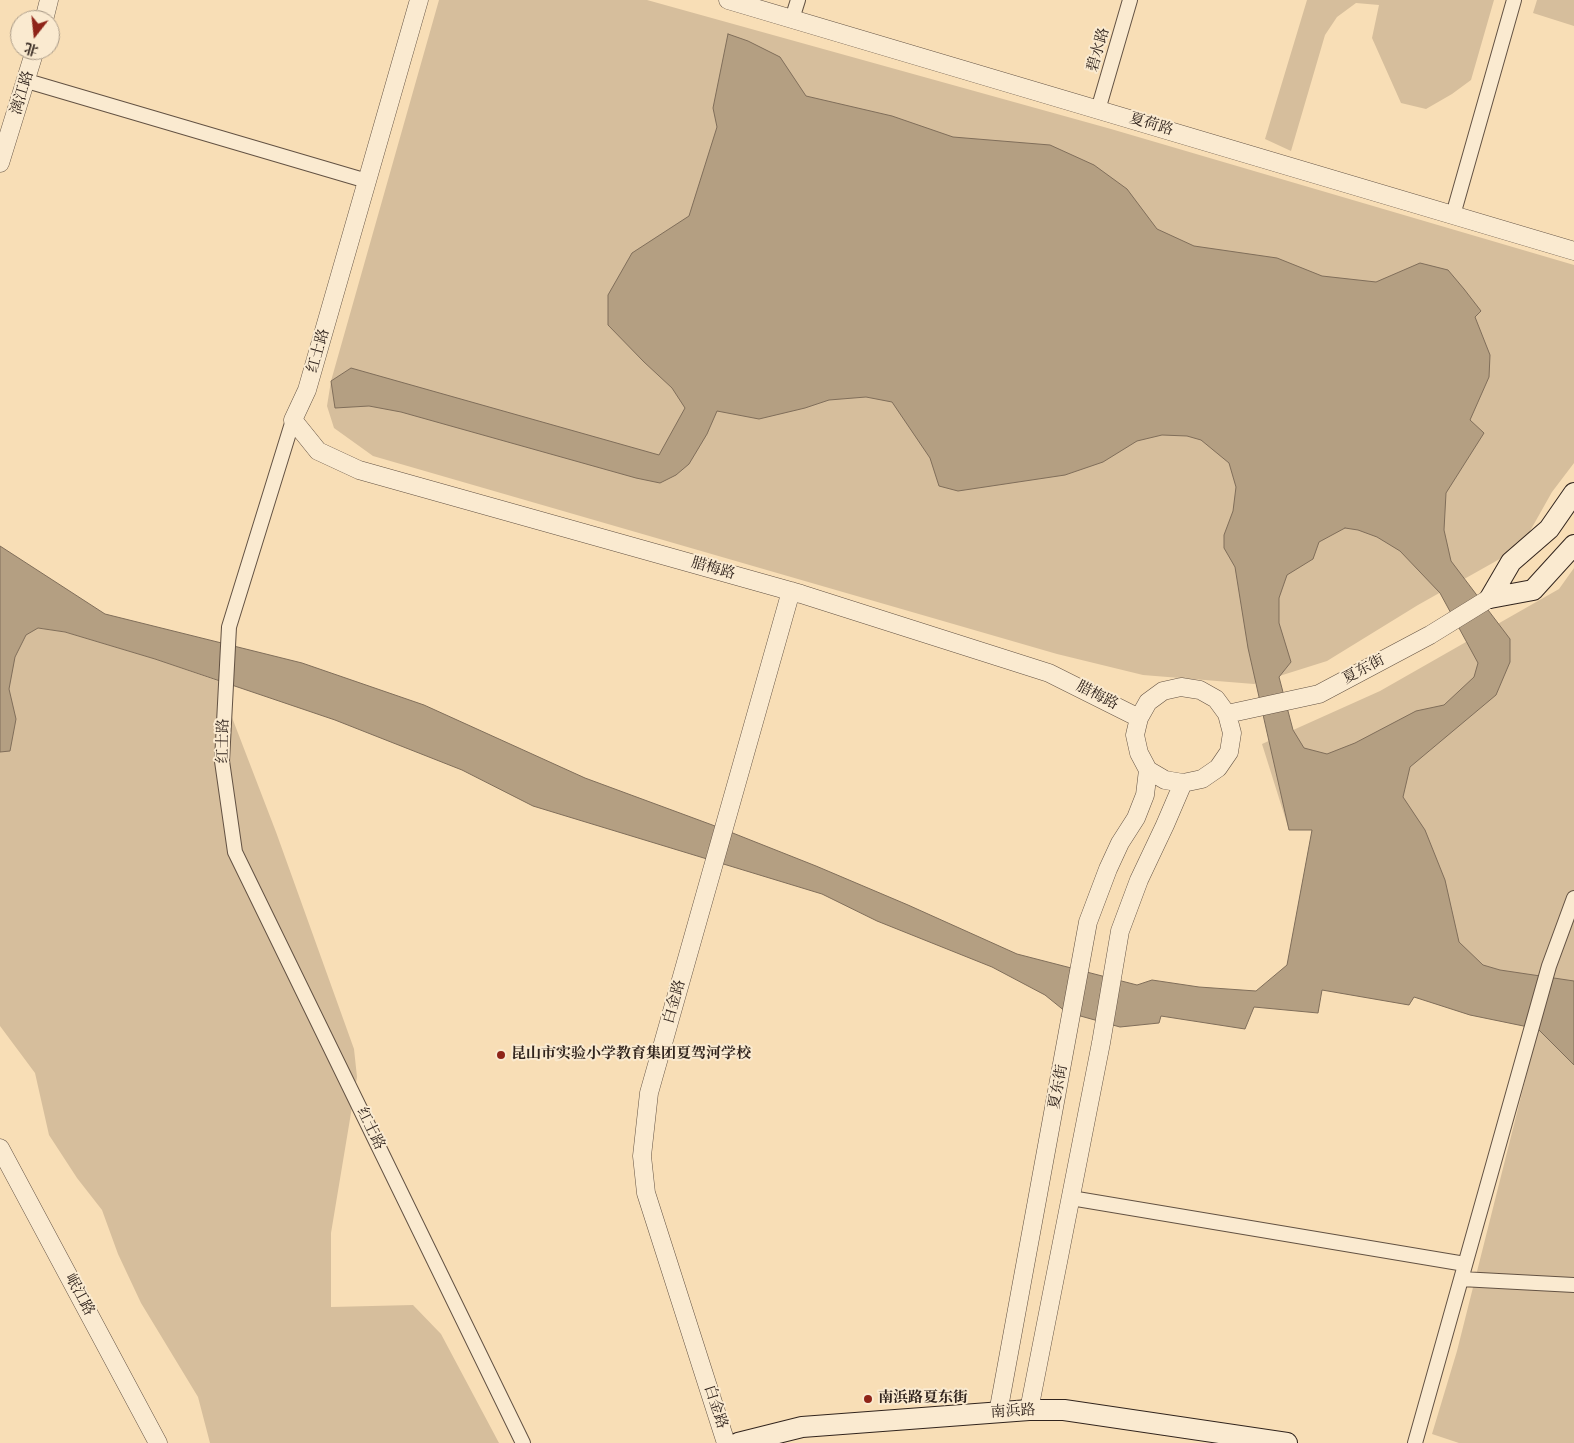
<!DOCTYPE html>
<html>
<head>
<meta charset="utf-8">
<style>
  body { margin:0 }
  #map { position:relative; width:1574px; height:1443px; overflow:hidden; background:#f8deb6; font-family:Cardo,"Noto Serif SC",serif }
  canvas { display:block }
  .north { position:absolute; left:10px; top:10px; width:50px; height:50px; box-sizing:border-box; background:#faead0; border:1px solid #aa9b88; border-radius:50%; rotate:196deg; font-size:14px; font-weight:700; line-height:20px; text-align:center; color:#31241d }
  .north::after { content:''; display:block; margin:auto; width:18px; height:22px; background:#8f2418; clip-path:polygon(50% 0,100% 100%,50% 72%,0 100%) }
</style>
</head>
<body>
<div id="map">
<canvas width="1574" height="1443"></canvas>
<div class="north">北</div>
</div>
<script>
const ctx = document.querySelector('canvas').getContext('2d');
ctx.lineJoin = 'round';
function paint(path, color) { ctx.fillStyle = color; ctx.fill(path, 'evenodd'); }
const toPath = rows => new Path2D(rows.map(r => 'M' + r).join(''));
function stroke(path, color, width, dash) { ctx.strokeStyle = color; ctx.lineWidth = width; ctx.lineCap = dash ? 'butt' : 'round'; ctx.setLineDash(dash || []); ctx.stroke(path); }
function label(font, color, halo, rows, align = 'center') {
  ctx.font = font + ' Cardo,"Noto Serif SC",serif'; ctx.lineWidth = 4; ctx.setLineDash([]); ctx.textBaseline = 'middle'; ctx.strokeStyle = halo; ctx.fillStyle = color; for (const [text, x, y, turn = 0] of rows) {
    ctx.save(); ctx.translate(x, y); ctx.rotate((+turn || 0) * Math.PI / 180); ctx.textAlign = isNaN(turn) ? turn : align; if (halo) ctx.strokeText(text, 0, 0); ctx.fillText(text, 0, 0); ctx.restore();
  }
}
const green = toPath([
  [439,0,647,0,1111,129,1574,265,1574,463,1552,492,1521,547,1418,605,1327,661,1254,684,1143,675,1057,654,373,456,334,428,327,406,331,381],
  [1307,0,1494,0,1471,80,1452,94,1426,109,1401,103,1372,38,1379,5,1356,3,1337,17,1325,35,1291,151,1265,139],
  [1537,0,1574,0,1574,26,1533,13],
  [1574,568,1574,1443,1459,1443,1432,1434,1457,1351,1538,1029,1470,1015,1414,997,1409,1005,1284,983,1312,830,1289,830,1262,744,1380,691,1559,589],
  [0,614,38,628,65,632,155,659,218,681,276,832,354,1049,357,1077,331,1233,331,1307,413,1305,441,1334,499,1443,210,1443,198,1397,141,1303,118,1254,102,1210,77,1178,49,1135,35,1073,0,1026]
]);
const water = toPath([
  [728,34,748,41,780,57,806,96,892,116,953,137,1050,145,1094,165,1127,189,1157,229,1194,246,1277,258,1322,276,1376,282,1420,263,1448,270,1464,289,1481,311,1475,317,1490,355,1489,377,1470,420,1484,433,1446,493,1444,530,1451,561,1510,639,1510,662,1496,695,1410,767,1403,797,1425,830,1445,880,1459,942,1483,965,1500,970,1574,981,1574,1065,1538,1029,1470,1015,1414,997,1409,1005,1322,990,1318,1013,1254,1007,1245,1029,1161,1016,1159,1023,1120,1027,1066,1012,1045,995,992,967,877,921,822,894,533,806,462,770,335,720,155,659,65,632,38,628,26,635,15,657,9,689,16,719,10,751,0,752,0,546,105,614,302,663,424,705,585,778,715,826,816,866,908,905,1017,954,1137,985,1152,980,1199,987,1256,991,1287,965,1312,830,1289,830,1248,648,1235,567,1224,548,1224,535,1233,511,1236,487,1229,463,1201,440,1187,436,1162,435,1137,441,1103,462,1065,475,958,491,939,486,930,458,892,402,866,397,829,400,805,408,759,419,717,411,707,434,689,464,676,475,660,483,636,478,401,412,369,406,335,408,331,381,351,368,659,455,685,408,672,388,644,362,608,325,608,295,632,253,689,216,717,127,713,108,728,34],
  [1345,528,1358,530,1377,537,1400,551,1440,593,1478,663,1474,677,1444,705,1416,711,1355,743,1327,754,1304,748,1293,730,1279,677,1291,662,1279,623,1279,598,1287,575,1313,559,1319,542,1345,528]
]);
const minor = toPath([
  [792,19,798,0],
  [27,81,367,181],
  [1098,110,1130,0],
  [1453,215,1514,0],
  [293,420,229,627,222,761,235,852,523,1443],
  [1071,1198,1465,1264],
  [1461,1279,1574,1285],
  [1415,1443,1549,966,1574,898]
]);
const tertiary = toPath([
  [419,0,307,390,293,420,318,451,359,470,801,594,1049,673,1139,718],
  [728,0,1574,251],
  [44,20,49,0],
  [0,163,35,50],
  [1181,687,1200,690,1216,699,1227,714,1232,733,1229,752,1218,768,1202,779,1183,783,1165,780,1148,770,1139,753,1135,735,1139,718,1148,702,1163,691,1181,687],
  [1227,714,1319,694,1430,635,1490,598],
  [0,1148,158,1443],
  [1029,1410,1101,1043,1120,931,1139,880,1165,825,1183,783],
  [998,1413,1088,922,1108,869,1120,843,1136,818,1145,795,1148,770],
  [726,1443,646,1193,642,1156,649,1093,791,591]
]);
const secondary = toPath([
  [1490,598,1511,562,1549,529,1574,493],
  [1490,598,1533,590,1574,545],
  [738,1443,802,1427,1029,1410,1064,1410,1287,1443]
]);
const markers = [
  [501,1055,5,"#8f2418"],
  [868,1399,5,"#8f2418"]
];
const streetNames = [
  ["碧水路",1099,50,-74],
  ["漓江路",23,93,-73],
  ["夏荷路",1151,125,17],
  ["红士路",319,351,-74],
  ["腊梅路",713,569,16],
  ["夏东街",1364,670,-28],
  ["腊梅路",1097,696,27],
  ["红士路",224,741,-89],
  ["白金路",675,1002,-74],
  ["夏东街",1059,1087,-79],
  ["红士路",370,1129,64],
  ["岷江路",79,1295,62],
  ["白金路",715,1407,72],
  ["南浜路",1013,1412,-3]
];
const poiNames = [
  ["昆山市实验小学教育集团夏驾河学校",511,1055],
  ["南浜路夏东街",878,1399]
];
paint(green, '#d6be9c');
paint(water, '#b49f82');
stroke(water, '#806e5a', 1);
stroke(minor, '#635243', 16);
stroke(tertiary, '#635243', 19);
stroke(secondary, '#31241d', 22);
stroke(minor, '#faead0', 14);
stroke(tertiary, '#faead0', 18);
stroke(secondary, '#faead0', 20);
for (const [x, y, r, color] of markers) { const dot = new Path2D(); dot.arc(x, y, r, 0, 2 * Math.PI); ctx.fillStyle = color; ctx.fill(dot); stroke(dot, '#faead0', 2); }
label('15px', '#31241d', '#faead0', streetNames);
label('bold 15px', '#31241d', '#faead0', poiNames, 'left');
</script>
</body>
</html>
